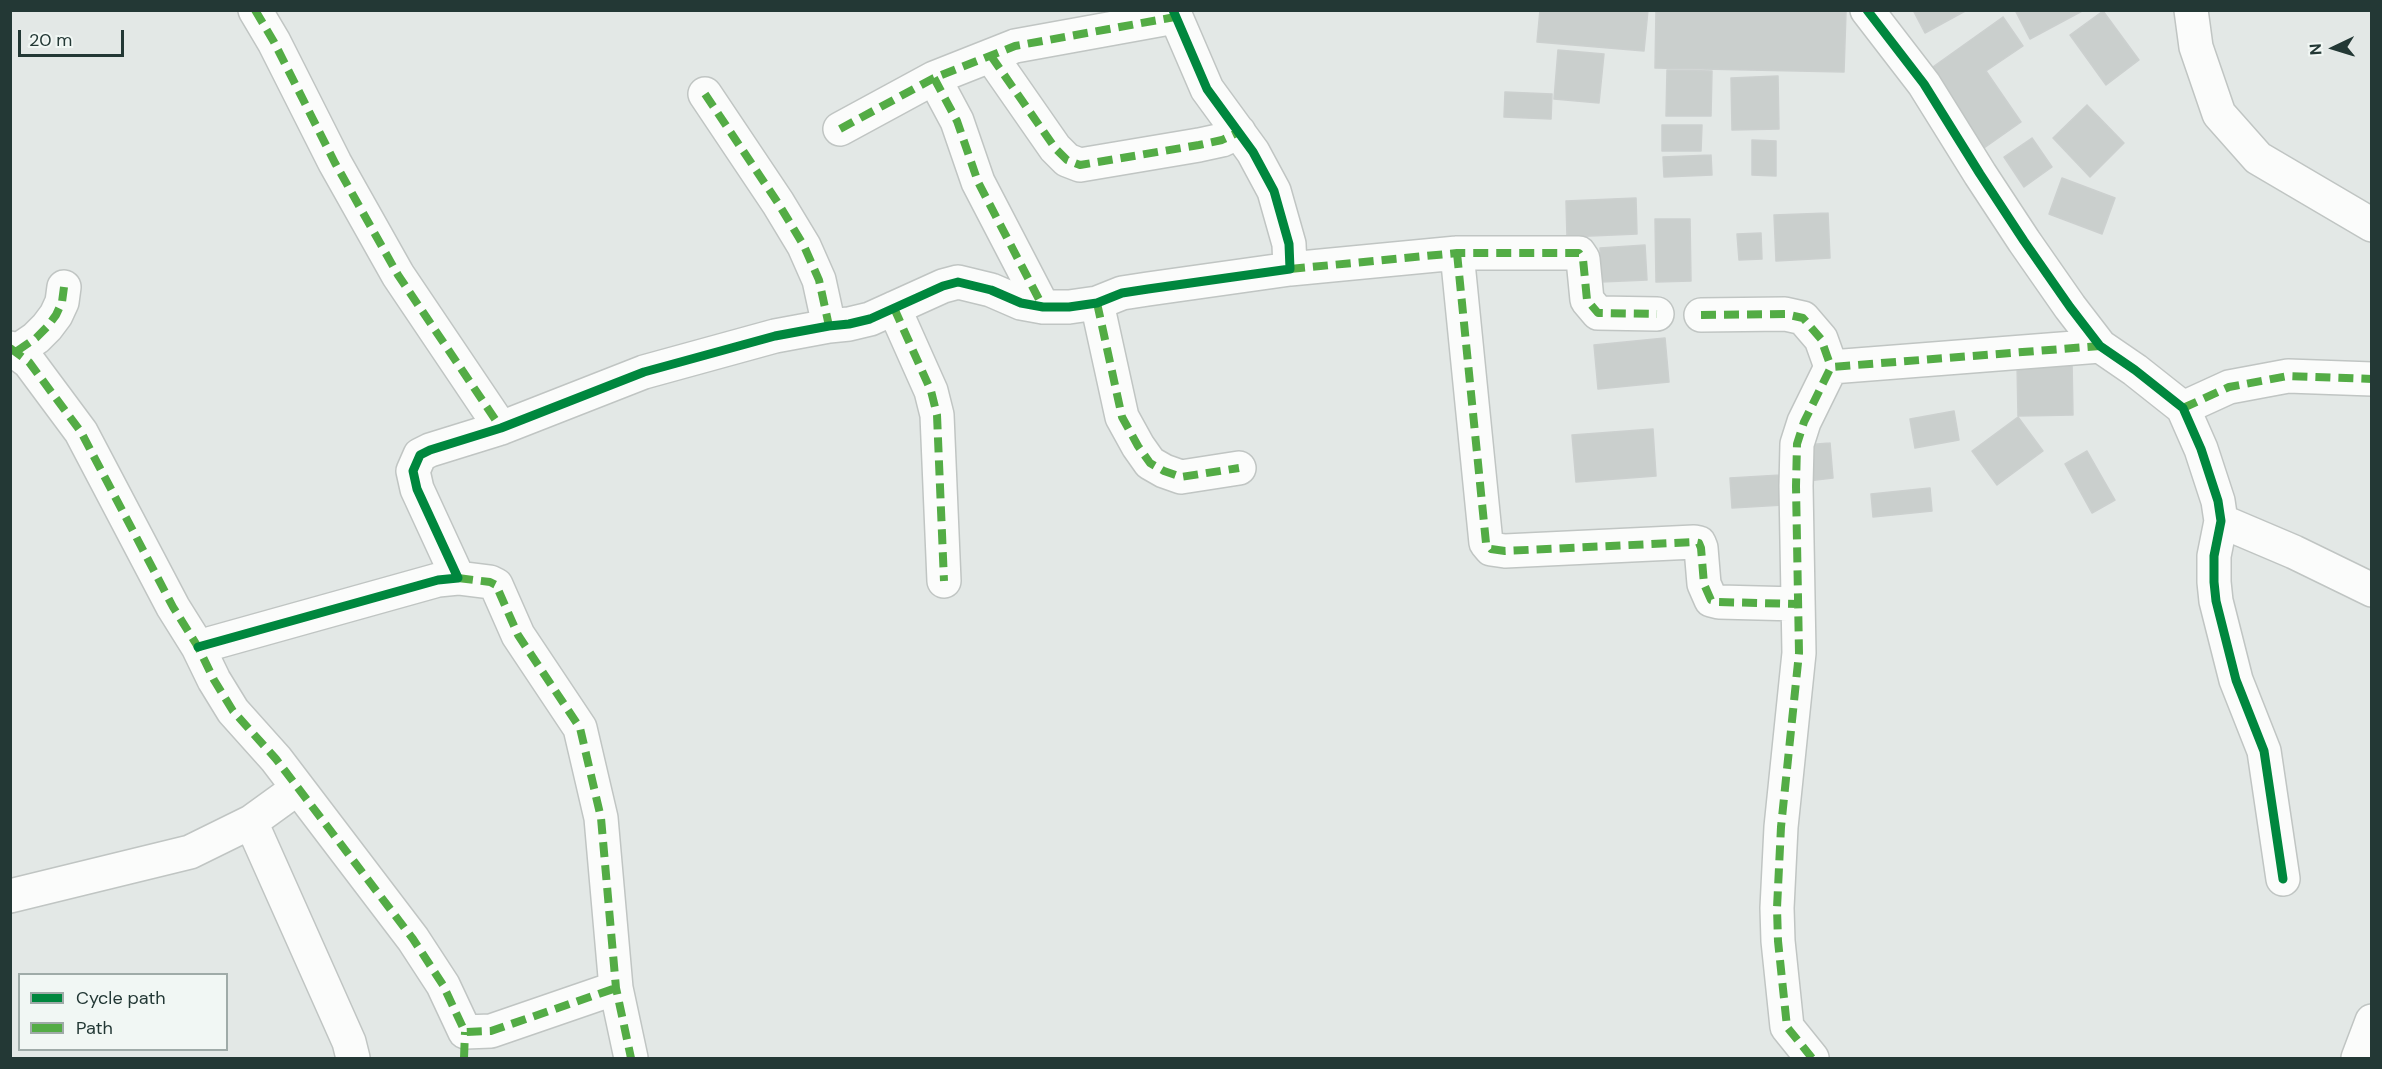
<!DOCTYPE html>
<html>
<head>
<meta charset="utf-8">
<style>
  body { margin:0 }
  #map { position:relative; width:2382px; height:1069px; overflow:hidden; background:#e3e8e6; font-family:"DM Sans",sans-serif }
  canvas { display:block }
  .frame { position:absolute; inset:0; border:12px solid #233835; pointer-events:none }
  .legend { position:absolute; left:18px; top:973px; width:210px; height:78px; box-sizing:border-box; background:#f1f7f4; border:2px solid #9faba8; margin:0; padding:8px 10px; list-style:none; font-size:18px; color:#233835 }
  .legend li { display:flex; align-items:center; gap:12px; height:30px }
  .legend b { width:30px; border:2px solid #9faba8 }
  .north { position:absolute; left:2304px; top:18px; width:60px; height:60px; -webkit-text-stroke:4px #f1f7f4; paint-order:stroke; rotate:266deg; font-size:16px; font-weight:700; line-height:24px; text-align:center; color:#233835 }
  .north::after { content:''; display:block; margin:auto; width:21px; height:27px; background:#233835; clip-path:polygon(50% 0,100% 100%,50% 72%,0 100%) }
  .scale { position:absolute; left:18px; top:30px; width:106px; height:27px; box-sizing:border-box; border:3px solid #233835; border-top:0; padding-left:8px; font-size:18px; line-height:21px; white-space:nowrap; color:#233835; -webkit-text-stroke:4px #f1f7f4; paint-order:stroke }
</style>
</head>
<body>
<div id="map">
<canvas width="2382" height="1069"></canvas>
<div class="frame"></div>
<ul class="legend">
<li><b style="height:8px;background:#00873e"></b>Cycle path</li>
<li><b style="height:8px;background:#53ac45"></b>Path</li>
</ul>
<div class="north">N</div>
<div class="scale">20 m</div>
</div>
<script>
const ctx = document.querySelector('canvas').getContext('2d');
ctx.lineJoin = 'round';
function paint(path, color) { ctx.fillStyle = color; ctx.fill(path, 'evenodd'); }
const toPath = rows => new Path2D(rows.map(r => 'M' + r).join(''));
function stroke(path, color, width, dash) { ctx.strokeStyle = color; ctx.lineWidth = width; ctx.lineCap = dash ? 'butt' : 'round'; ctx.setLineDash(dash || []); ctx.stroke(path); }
const building = toPath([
  [1540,10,1648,10,1644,51,1537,42,1540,10],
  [1656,10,1846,12,1844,72,1655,68,1656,10],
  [1913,10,1967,10,1925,33,1913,10],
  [2015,10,2084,10,2030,39,2015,10],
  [2103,11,2139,60,2106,85,2070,35,2103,11],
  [2003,17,2023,46,1986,71,2021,122,1984,148,1930,69,2003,17],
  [1558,50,1604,54,1599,103,1554,99,1558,50],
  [1667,70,1712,71,1711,116,1666,116,1667,70],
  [1778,76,1779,129,1732,130,1731,78,1778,76],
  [1505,92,1552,94,1551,119,1504,117,1505,92],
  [2087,105,2124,143,2090,177,2053,138,2087,105],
  [1662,125,1702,125,1701,151,1662,151,1662,125],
  [2032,138,2052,167,2024,187,2004,157,2032,138],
  [1752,140,1776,141,1776,176,1752,175,1752,140],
  [1711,155,1712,175,1664,177,1663,157,1711,155],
  [2062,178,2115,198,2102,234,2049,214,2062,178],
  [1636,198,1637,234,1567,237,1566,201,1636,198],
  [1828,213,1830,258,1776,261,1774,215,1828,213],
  [1655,219,1690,219,1691,281,1656,282,1655,219],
  [1761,233,1762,259,1739,260,1737,234,1761,233],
  [1645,245,1647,280,1601,282,1600,248,1645,245],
  [1665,338,1669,382,1598,389,1594,345,1665,338],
  [2072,361,2073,415,2018,416,2017,363,2072,361],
  [1954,411,1959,440,1915,448,1910,419,1954,411],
  [2018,417,2043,451,1997,485,1972,451,2018,417],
  [1653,429,1656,476,1576,482,1572,435,1653,429],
  [1830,443,1833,478,1807,481,1804,445,1830,443],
  [2087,451,2115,500,2092,513,2065,464,2087,451],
  [1781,475,1783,505,1732,508,1730,478,1781,475],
  [1930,488,1932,511,1873,517,1871,494,1930,488]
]);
const minor = toPath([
  [255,10,274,42,335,163,398,275,501,428],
  [1867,10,1924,84,1980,174,2024,241,2070,307,2100,346,2135,370,2183,408,2201,449,2218,501,2221,521,2214,556,2214,582,2216,601,2236,680,2264,751,2283,879],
  [2191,10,2196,47,2219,114,2258,158,2372,225],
  [991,56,1055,148,1067,160,1080,165,1199,145,1222,140,1239,132],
  [934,78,957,121,978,182,1043,307],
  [705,94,778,203,804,246,819,280,829,326],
  [840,129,934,78,1015,46,1175,17],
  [1457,253,1486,543,1491,549,1505,551,1694,542,1699,543,1701,548,1704,584,1711,600,1719,602,1798,604],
  [1290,269,1457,253,1579,253,1583,259,1587,300,1598,313,1657,314],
  [1097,303,1122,417,1138,446,1150,463,1164,471,1181,477,1239,468],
  [894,308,931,391,937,415,944,581],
  [1701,315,1785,314,1803,318,1821,339,1831,367],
  [10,348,29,362,81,432,173,607,198,647,214,680,233,711,276,759,413,939,443,985,465,1032,491,1031,616,988],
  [17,351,36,338,47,327,56,315,62,302,64,287],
  [2183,408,2229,387,2288,376,2372,379],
  [2221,521,2294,552,2372,590],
  [458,578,490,582,496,585,518,635,580,728,601,818,616,988,631,1058],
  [198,647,438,580,458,578,417,489,413,471,420,455,430,450,501,428,644,372,775,336,829,326,849,324,870,319,943,286,958,282,991,290,1021,303,1043,307,1069,307,1097,303,1122,293,1148,289,1290,269,1289,244,1274,191,1253,152,1207,89,1173,10],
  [251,822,349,1042,353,1058],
  [10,896,190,852,251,822,298,788],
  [1812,1058,1787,1027,1778,941,1777,908,1781,827,1799,653,1796,486,1797,444,1804,422,1831,367,2100,346],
  [2358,1058,2372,1021]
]);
const quiet = toPath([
  [255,10,274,42,335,163,398,275,501,428],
  [991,56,1055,148,1067,160,1080,165,1199,145,1222,140,1239,132],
  [934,78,957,121,978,182,1043,307],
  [705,94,778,203,804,246,819,280,829,326],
  [840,129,934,78,1015,46,1175,17],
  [1457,253,1486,543,1491,549,1505,551,1694,542,1699,543,1701,548,1704,584,1711,600,1719,602,1798,604],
  [1290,269,1457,253,1579,253,1583,259,1587,300,1598,313,1657,314],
  [1097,303,1122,417,1138,446,1150,463,1164,471,1181,477,1239,468],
  [894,308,931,391,937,415,944,581],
  [1701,315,1785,314,1803,318,1821,339,1831,367],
  [10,348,29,362,81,432,173,607,198,647,214,680,233,711,276,759,413,939,443,985,465,1032,491,1031,616,988],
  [17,351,36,338,47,327,56,315,62,302,64,287],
  [2183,408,2229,387,2288,376,2372,379],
  [458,578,490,582,496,585,518,635,580,728,601,818,616,988,631,1058],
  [464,1058,465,1032],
  [1812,1058,1787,1027,1778,941,1777,908,1781,827,1799,653,1796,486,1797,444,1804,422,1831,367,2100,346]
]);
const cycleway = toPath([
  [1867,10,1924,84,1980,174,2024,241,2070,307,2100,346,2135,370,2183,408,2201,449,2218,501,2221,521,2214,556,2214,582,2216,601,2236,680,2264,751,2283,879],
  [198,647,438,580,458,578,417,489,413,471,420,455,430,450,501,428,644,372,775,336,829,326,849,324,870,319,943,286,958,282,991,290,1021,303,1043,307,1069,307,1097,303,1122,293,1148,289,1290,269,1289,244,1274,191,1253,152,1207,89,1173,10]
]);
paint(building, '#cacfcd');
stroke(building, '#ccd0cf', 1.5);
stroke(minor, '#c0c5c3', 36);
stroke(minor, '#fbfcfb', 33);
stroke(quiet, '#53ac45', 8, [15, 8]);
stroke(cycleway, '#00873e', 9);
</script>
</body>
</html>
